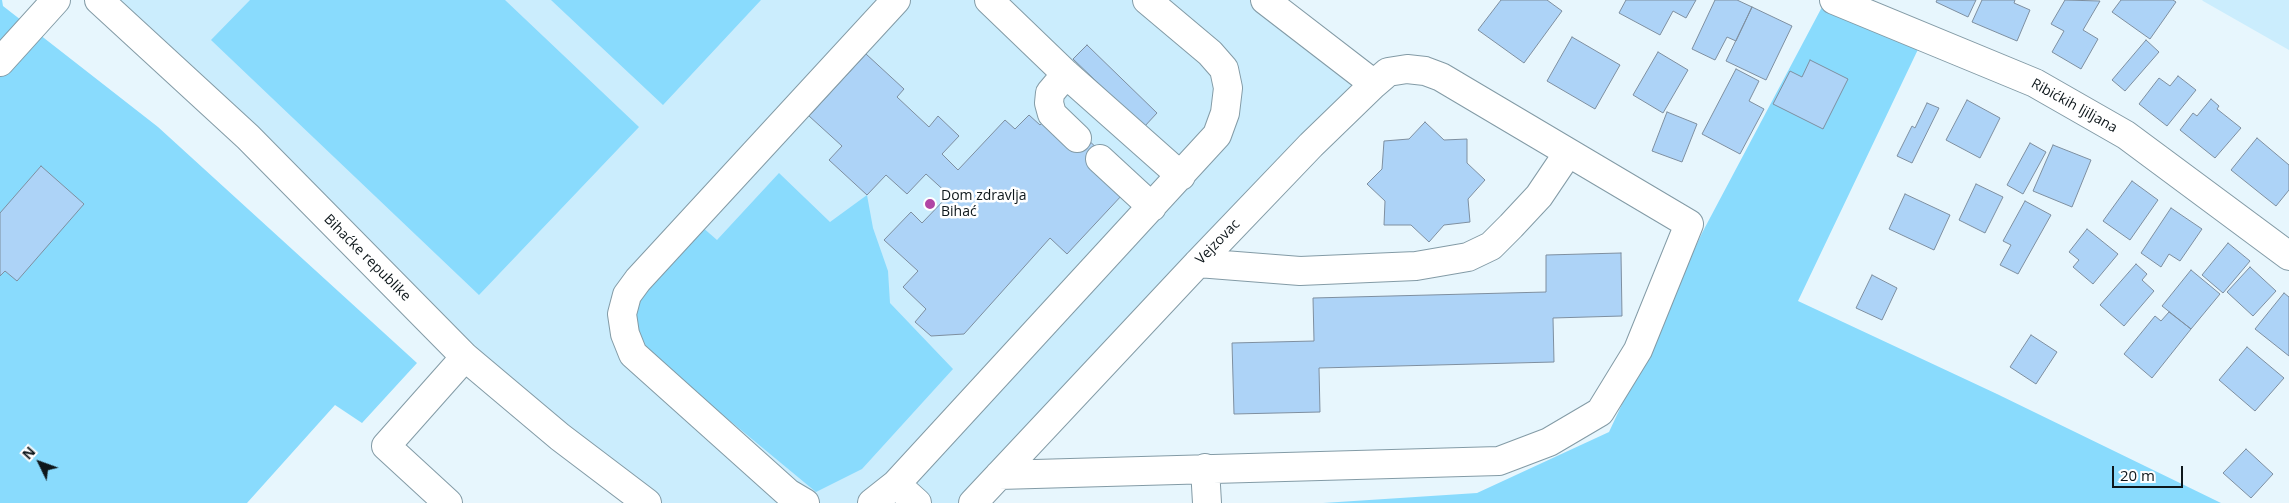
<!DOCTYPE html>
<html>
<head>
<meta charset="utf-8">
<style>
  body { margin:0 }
  #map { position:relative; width:2289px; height:503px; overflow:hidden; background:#e7f6fd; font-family:"Open Sans",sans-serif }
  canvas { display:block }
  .north { position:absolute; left:15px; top:438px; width:50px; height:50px; -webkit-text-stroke:4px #fff; paint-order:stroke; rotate:312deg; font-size:14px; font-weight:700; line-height:20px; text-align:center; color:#0e171b }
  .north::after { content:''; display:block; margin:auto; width:18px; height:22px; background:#0e171b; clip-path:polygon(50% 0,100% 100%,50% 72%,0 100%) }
  .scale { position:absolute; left:2112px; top:466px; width:71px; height:22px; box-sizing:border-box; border:2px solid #0e171b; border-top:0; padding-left:6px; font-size:15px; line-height:18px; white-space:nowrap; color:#0e171b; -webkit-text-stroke:4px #fff; paint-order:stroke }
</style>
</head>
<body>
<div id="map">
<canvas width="2289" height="503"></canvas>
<div class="north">N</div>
<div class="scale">20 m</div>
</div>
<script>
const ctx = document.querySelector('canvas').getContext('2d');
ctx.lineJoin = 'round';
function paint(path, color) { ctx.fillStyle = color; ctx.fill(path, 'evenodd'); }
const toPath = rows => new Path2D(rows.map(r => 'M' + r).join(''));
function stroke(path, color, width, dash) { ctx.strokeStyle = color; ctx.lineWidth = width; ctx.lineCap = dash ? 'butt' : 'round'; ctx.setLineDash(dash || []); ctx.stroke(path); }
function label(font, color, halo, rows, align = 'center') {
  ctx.font = font + ' "Open Sans",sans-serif'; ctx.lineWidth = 5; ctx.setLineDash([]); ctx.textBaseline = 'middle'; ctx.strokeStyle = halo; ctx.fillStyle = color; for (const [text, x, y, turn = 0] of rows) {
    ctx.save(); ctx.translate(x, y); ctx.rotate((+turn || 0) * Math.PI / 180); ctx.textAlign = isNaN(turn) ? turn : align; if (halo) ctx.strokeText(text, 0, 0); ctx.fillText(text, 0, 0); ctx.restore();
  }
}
const built = toPath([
  [108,0,1265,0,1374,84,973,503,647,503,560,437],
  [2202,0,2289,0,2289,50,2203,1]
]);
const green = toPath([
  [0,0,2,0,3,6,158,127,417,363,362,423,335,405,247,503,0,503],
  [250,0,505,0,639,127,479,295,211,40],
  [551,0,761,0,663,105],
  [1822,7,1922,41,1798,301,1997,394,2221,503,1323,503,1477,493,1609,432,1702,233],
  [779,173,830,222,867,195,873,228,888,271,890,303,953,369,862,469,816,492,625,334,627,295,693,219,717,240]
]);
const building = toPath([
  [1501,0,1547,0,1562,11,1524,63,1478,30,1501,0],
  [1626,0,1696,0,1686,18,1673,11,1660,35,1619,13,1626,0],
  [1715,0,1737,0,1752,7,1736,41,1727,37,1715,60,1692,49,1715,0],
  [1937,0,1976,0,1968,17,1936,2,1937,0],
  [1982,0,2015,0,2014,3,2030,10,2017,41,1972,22,1982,0],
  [2065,0,2100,1,2083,30,2098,39,2081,69,2052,52,2064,31,2051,24,2065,0],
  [2121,0,2173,0,2176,2,2150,39,2112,12,2121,0],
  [1752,7,1792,26,1766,80,1726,61,1752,7],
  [1572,37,1620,65,1595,109,1547,81,1572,37],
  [2146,40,2159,52,2125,91,2112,80,2146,40],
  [1087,45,1157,113,1144,127,1073,59,1087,45],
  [1658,52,1688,70,1663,113,1633,95,1658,52],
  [866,54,904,89,897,97,929,127,938,116,959,136,942,154,958,170,1005,120,1015,129,1029,115,1040,125,1047,118,1081,133,1104,155,1123,194,1067,254,1050,238,964,334,931,336,915,322,926,309,903,287,918,271,884,240,911,212,922,223,949,195,926,174,907,194,886,175,867,195,829,160,842,146,809,116,866,54],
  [1810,60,1848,79,1823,129,1773,104,1790,71,1802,77,1810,60],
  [1736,69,1759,81,1749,101,1764,109,1740,154,1702,134,1736,69],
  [2178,76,2196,90,2167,126,2139,104,2159,78,2170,86,2178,76],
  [2211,99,2219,106,2217,109,2241,128,2215,158,2180,130,2193,113,2197,116,2211,99],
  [1967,100,2000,118,1980,158,1946,140,1967,100],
  [1927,103,1939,108,1912,163,1897,156,1912,126,1915,128,1927,103],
  [1667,112,1697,124,1682,162,1652,151,1667,112],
  [1425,122,1444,140,1467,139,1467,163,1485,180,1468,199,1470,222,1444,225,1429,242,1411,225,1384,225,1385,201,1367,184,1382,169,1384,141,1409,139,1425,122],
  [2257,138,2289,165,2289,190,2276,206,2231,170,2257,138],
  [2030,143,2046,152,2023,194,2007,185,2030,143],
  [2053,145,2091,160,2072,207,2033,191,2053,145],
  [41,166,84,204,17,281,5,271,0,276,0,213,41,166],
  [2132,181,2158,200,2130,240,2103,221,2132,181],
  [1976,184,2003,197,1985,233,1959,220,1976,184],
  [1905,194,1950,215,1934,250,1889,229,1905,194],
  [2025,201,2051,215,2018,274,2000,265,2011,245,2003,241,2025,201],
  [2171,208,2202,229,2180,261,2169,254,2161,267,2141,253,2171,208],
  [2087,229,2118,254,2093,284,2073,267,2079,260,2069,252,2087,229],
  [2228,243,2250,261,2223,293,2202,275,2228,243],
  [1621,253,1622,316,1553,318,1554,362,1319,368,1320,412,1234,414,1232,343,1314,341,1313,298,1546,292,1546,255,1621,253],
  [2136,264,2147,274,2142,280,2154,291,2124,326,2100,305,2136,264],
  [2250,267,2276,291,2253,316,2227,292,2250,267],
  [2191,270,2220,294,2191,329,2162,306,2191,270],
  [1872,275,1897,288,1882,320,1856,308,1872,275],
  [2284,293,2289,297,2289,356,2255,329,2284,293],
  [2169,312,2191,329,2152,378,2124,354,2155,316,2161,321,2169,312],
  [2031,335,2057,352,2036,384,2010,367,2031,335],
  [2247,347,2284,378,2255,411,2219,380,2247,347],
  [2246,449,2273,474,2251,498,2223,473,2246,449]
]);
const minor = toPath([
  [99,0,248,137,465,357,560,437,647,503],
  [989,0,1066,74,1181,176],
  [1834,0,2035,83,2126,135,2289,256],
  [0,62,56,0],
  [1066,74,1050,93,1049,103,1052,114,1077,138],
  [1100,159,1152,207],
  [1198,263,1300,271,1416,266,1468,257,1491,246,1511,226,1539,196,1568,153],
  [1205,468,1207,503],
  [999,475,1499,461,1549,442,1600,412,1638,350,1689,224,1441,77,1425,71,1407,69,1388,72,1374,84],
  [448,503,386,446,465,357],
  [805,503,788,493,633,354,625,334,622,314,627,295,638,280,896,0],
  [872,503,896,484],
  [917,503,896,484,1217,135,1225,113,1228,88,1224,69,1210,53,1147,0],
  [973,503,1198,263,1311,145,1374,84,1265,0]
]);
const markers = [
  [930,204,6,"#b145a4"]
];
const streetNames = [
  ["Ribićkih ljiljana",2074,106,29],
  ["Vejzovac",1218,242,-46],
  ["Bihaćke republike",367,258,45]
];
const poiNames = [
  ["Dom zdravlja",941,196],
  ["Bihać",941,212]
];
paint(built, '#cbedfd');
paint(green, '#89dbfd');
paint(building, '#add3f7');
stroke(building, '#7e8fa0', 1);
stroke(minor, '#839ba6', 30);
stroke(minor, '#fff', 28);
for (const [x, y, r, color] of markers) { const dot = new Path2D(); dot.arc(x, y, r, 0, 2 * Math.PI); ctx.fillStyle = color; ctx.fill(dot); stroke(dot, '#fff', 2); }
label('14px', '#0e171b', '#fff', streetNames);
label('14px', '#0e171b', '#fff', poiNames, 'left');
</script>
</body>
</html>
